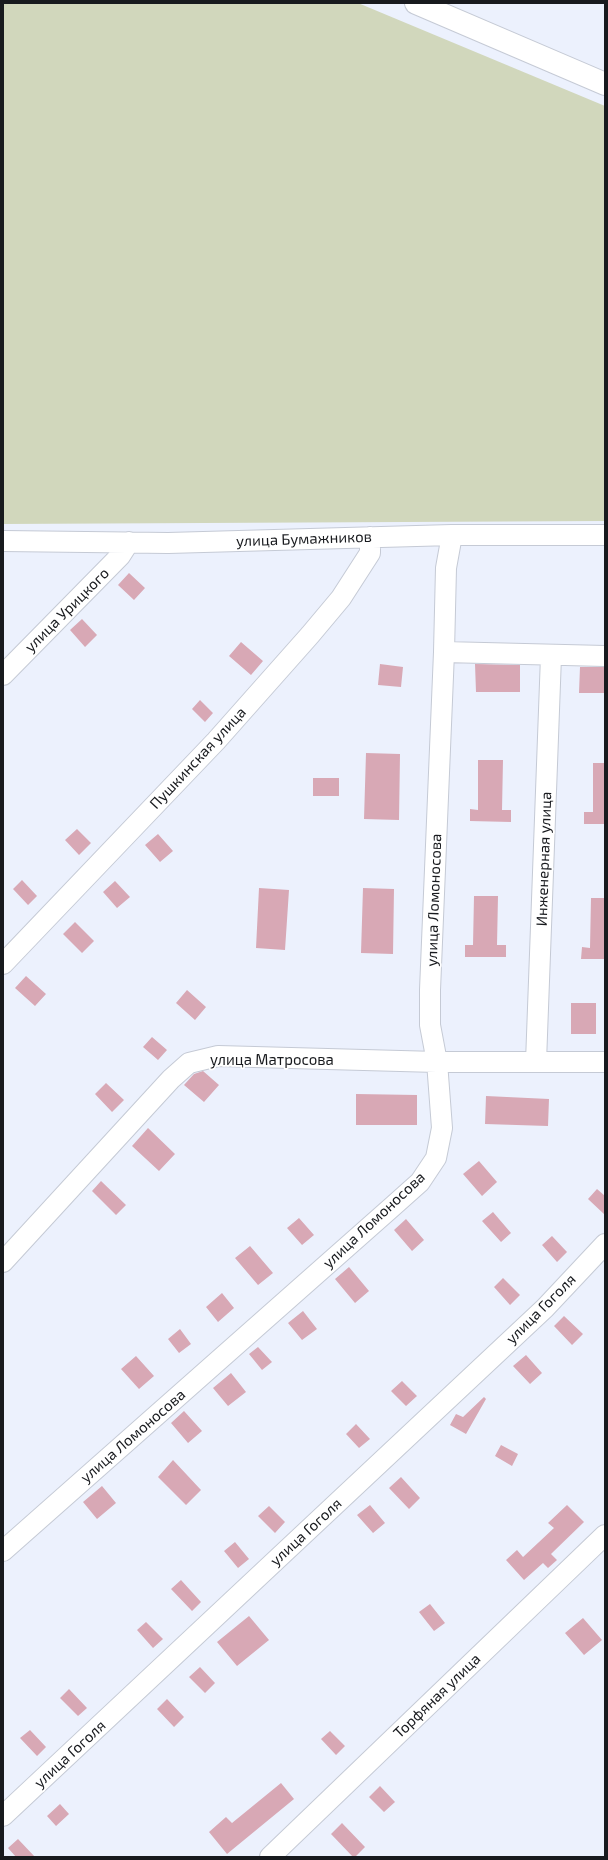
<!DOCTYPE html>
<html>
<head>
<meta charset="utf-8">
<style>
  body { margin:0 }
  #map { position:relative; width:608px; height:1860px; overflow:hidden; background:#ecf1fd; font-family:"Exo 2",sans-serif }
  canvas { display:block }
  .frame { position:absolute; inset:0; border:4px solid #181a1e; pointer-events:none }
</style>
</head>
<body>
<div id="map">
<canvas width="608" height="1860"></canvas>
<div class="frame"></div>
</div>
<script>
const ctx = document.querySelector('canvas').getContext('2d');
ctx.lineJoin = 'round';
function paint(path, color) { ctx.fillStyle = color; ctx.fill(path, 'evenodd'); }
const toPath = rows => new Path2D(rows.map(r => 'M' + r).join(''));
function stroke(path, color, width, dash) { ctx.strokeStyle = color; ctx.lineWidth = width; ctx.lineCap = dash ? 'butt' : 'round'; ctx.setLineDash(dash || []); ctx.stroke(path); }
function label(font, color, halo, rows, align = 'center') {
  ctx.font = font + ' "Exo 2",sans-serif'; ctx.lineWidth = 3.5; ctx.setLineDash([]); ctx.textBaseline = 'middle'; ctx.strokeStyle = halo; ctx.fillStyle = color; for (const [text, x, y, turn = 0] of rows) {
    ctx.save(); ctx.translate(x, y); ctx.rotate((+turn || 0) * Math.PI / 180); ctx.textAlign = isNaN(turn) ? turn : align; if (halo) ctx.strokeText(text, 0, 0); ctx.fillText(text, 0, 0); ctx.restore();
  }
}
const green = toPath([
  [3,3,358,3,605,106,605,521,3,524]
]);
const building = toPath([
  [129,573,145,588,134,600,118,585],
  [82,619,97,635,85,647,70,630],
  [241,642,263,661,251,675,229,656],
  [380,664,403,667,401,687,378,685],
  [475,664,520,665,520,692,476,692],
  [580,667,605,667,605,693,579,693],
  [200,700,213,713,205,722,192,709],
  [366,753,400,754,399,820,364,819],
  [478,760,503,760,502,810,511,810,511,822,470,821,470,809,478,810],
  [593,763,605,763,605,824,584,824,584,812,593,812],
  [313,778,339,778,339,796,313,796],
  [77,829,91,843,79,855,65,840],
  [158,834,173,851,160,862,145,845],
  [22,880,37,896,28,905,13,889],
  [115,881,130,897,117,908,103,892],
  [259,888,289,890,285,950,256,948],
  [363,888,394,889,393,954,361,953],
  [474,896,498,896,497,945,506,945,506,957,465,957,465,945,473,945],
  [591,898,605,898,605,959,581,959,582,947,590,948],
  [75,922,94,941,82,953,63,934],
  [26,976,46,994,35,1006,15,988],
  [187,990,206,1007,195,1020,176,1003],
  [571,1003,596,1003,596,1034,571,1034],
  [152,1037,167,1050,158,1060,143,1047],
  [203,1071,219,1085,204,1102,184,1085,194,1074],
  [106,1083,124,1100,112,1112,95,1094],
  [356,1094,417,1095,417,1125,356,1125],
  [486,1096,549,1099,548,1126,485,1124],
  [148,1128,175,1154,159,1171,132,1146],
  [479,1161,497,1182,482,1196,463,1174],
  [101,1181,126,1205,116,1215,92,1191],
  [597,1189,605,1196,605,1215,588,1199],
  [493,1212,511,1233,501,1242,482,1221],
  [299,1218,314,1235,302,1245,287,1228],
  [406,1219,424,1240,412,1251,394,1230],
  [552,1236,567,1252,557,1262,542,1245],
  [250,1246,273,1273,258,1285,235,1258],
  [349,1267,369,1291,355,1303,335,1279],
  [503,1278,520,1295,510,1305,494,1287],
  [222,1293,234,1308,218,1322,206,1307],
  [303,1311,317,1329,302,1340,288,1323],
  [564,1316,583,1334,572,1345,554,1326],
  [180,1329,191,1344,179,1353,168,1339],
  [258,1347,272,1362,262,1370,249,1354],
  [526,1355,542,1373,530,1384,513,1366],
  [136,1356,154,1376,139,1389,121,1369],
  [231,1373,246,1392,228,1406,213,1388],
  [402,1381,417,1396,406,1406,391,1391],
  [484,1397,486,1399,466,1434,450,1425,456,1414,463,1417],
  [184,1411,202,1431,188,1443,171,1423],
  [356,1424,370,1439,359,1448,346,1434],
  [501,1445,518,1454,512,1466,495,1456],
  [173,1460,201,1490,186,1505,158,1477],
  [401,1477,420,1498,409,1509,389,1488],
  [102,1486,116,1503,97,1519,83,1502],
  [370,1505,385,1523,373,1533,357,1515],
  [567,1505,584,1522,551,1554,557,1560,548,1568,543,1563,524,1580,506,1560,517,1550,523,1557,554,1528,548,1523],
  [269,1506,285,1522,275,1533,258,1516],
  [235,1542,249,1559,238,1568,224,1551],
  [181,1580,201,1602,192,1611,171,1589],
  [430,1604,445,1623,434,1631,419,1612],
  [249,1616,269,1640,237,1666,217,1642],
  [583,1618,602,1640,584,1655,565,1633],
  [146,1622,163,1639,153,1648,137,1630],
  [200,1667,215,1683,205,1693,189,1677],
  [69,1689,87,1708,78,1716,60,1698],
  [167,1699,184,1717,174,1727,157,1709],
  [30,1730,46,1747,37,1756,20,1738],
  [330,1731,345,1746,336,1755,321,1739],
  [281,1783,294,1799,227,1854,209,1832,226,1817,232,1823],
  [380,1786,395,1802,384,1812,369,1797],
  [60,1804,69,1814,56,1826,47,1816],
  [342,1823,365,1847,355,1857,353,1857,331,1834],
  [18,1839,35,1857,16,1857,8,1848]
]);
const minor = toPath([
  [3,541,168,543,452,535,605,535],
  [444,652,605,656],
  [3,675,120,556,129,542],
  [3,964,216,741,310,635,341,598,370,553,370,537],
  [536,1062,551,656],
  [3,1262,171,1079,189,1063,218,1056,437,1062,605,1062],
  [3,1551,392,1207,420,1182,436,1158,442,1128,437,1062,430,1025,430,990,444,652,446,568,452,535],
  [3,1816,545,1308,605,1244],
  [270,1857,605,1535]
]);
const major = toPath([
  [416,3,605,84]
]);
const streetNames = [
  ["улица Бумажников",304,539,-2],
  ["улица Урицкого",67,610,-45],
  ["Пушкинская улица",198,758,-47],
  ["Инженерная улица",544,859,-88],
  ["улица Ломоносова",434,900,-88],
  ["улица Матросова",272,1060],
  ["улица Ломоносова",374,1220,-43],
  ["улица Гоголя",541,1309,-45],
  ["улица Ломоносова",133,1436,-41],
  ["улица Гоголя",306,1532,-43],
  ["Торфяная улица",437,1696,-44],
  ["улица Гоголя",70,1754,-43]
];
paint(green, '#d1d7bc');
paint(building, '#d8a8b5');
stroke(minor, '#c5cad5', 22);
stroke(major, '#c5cad5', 24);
stroke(minor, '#fff', 20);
stroke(major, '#fff', 22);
label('15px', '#181a1e', '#fff', streetNames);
</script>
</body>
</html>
